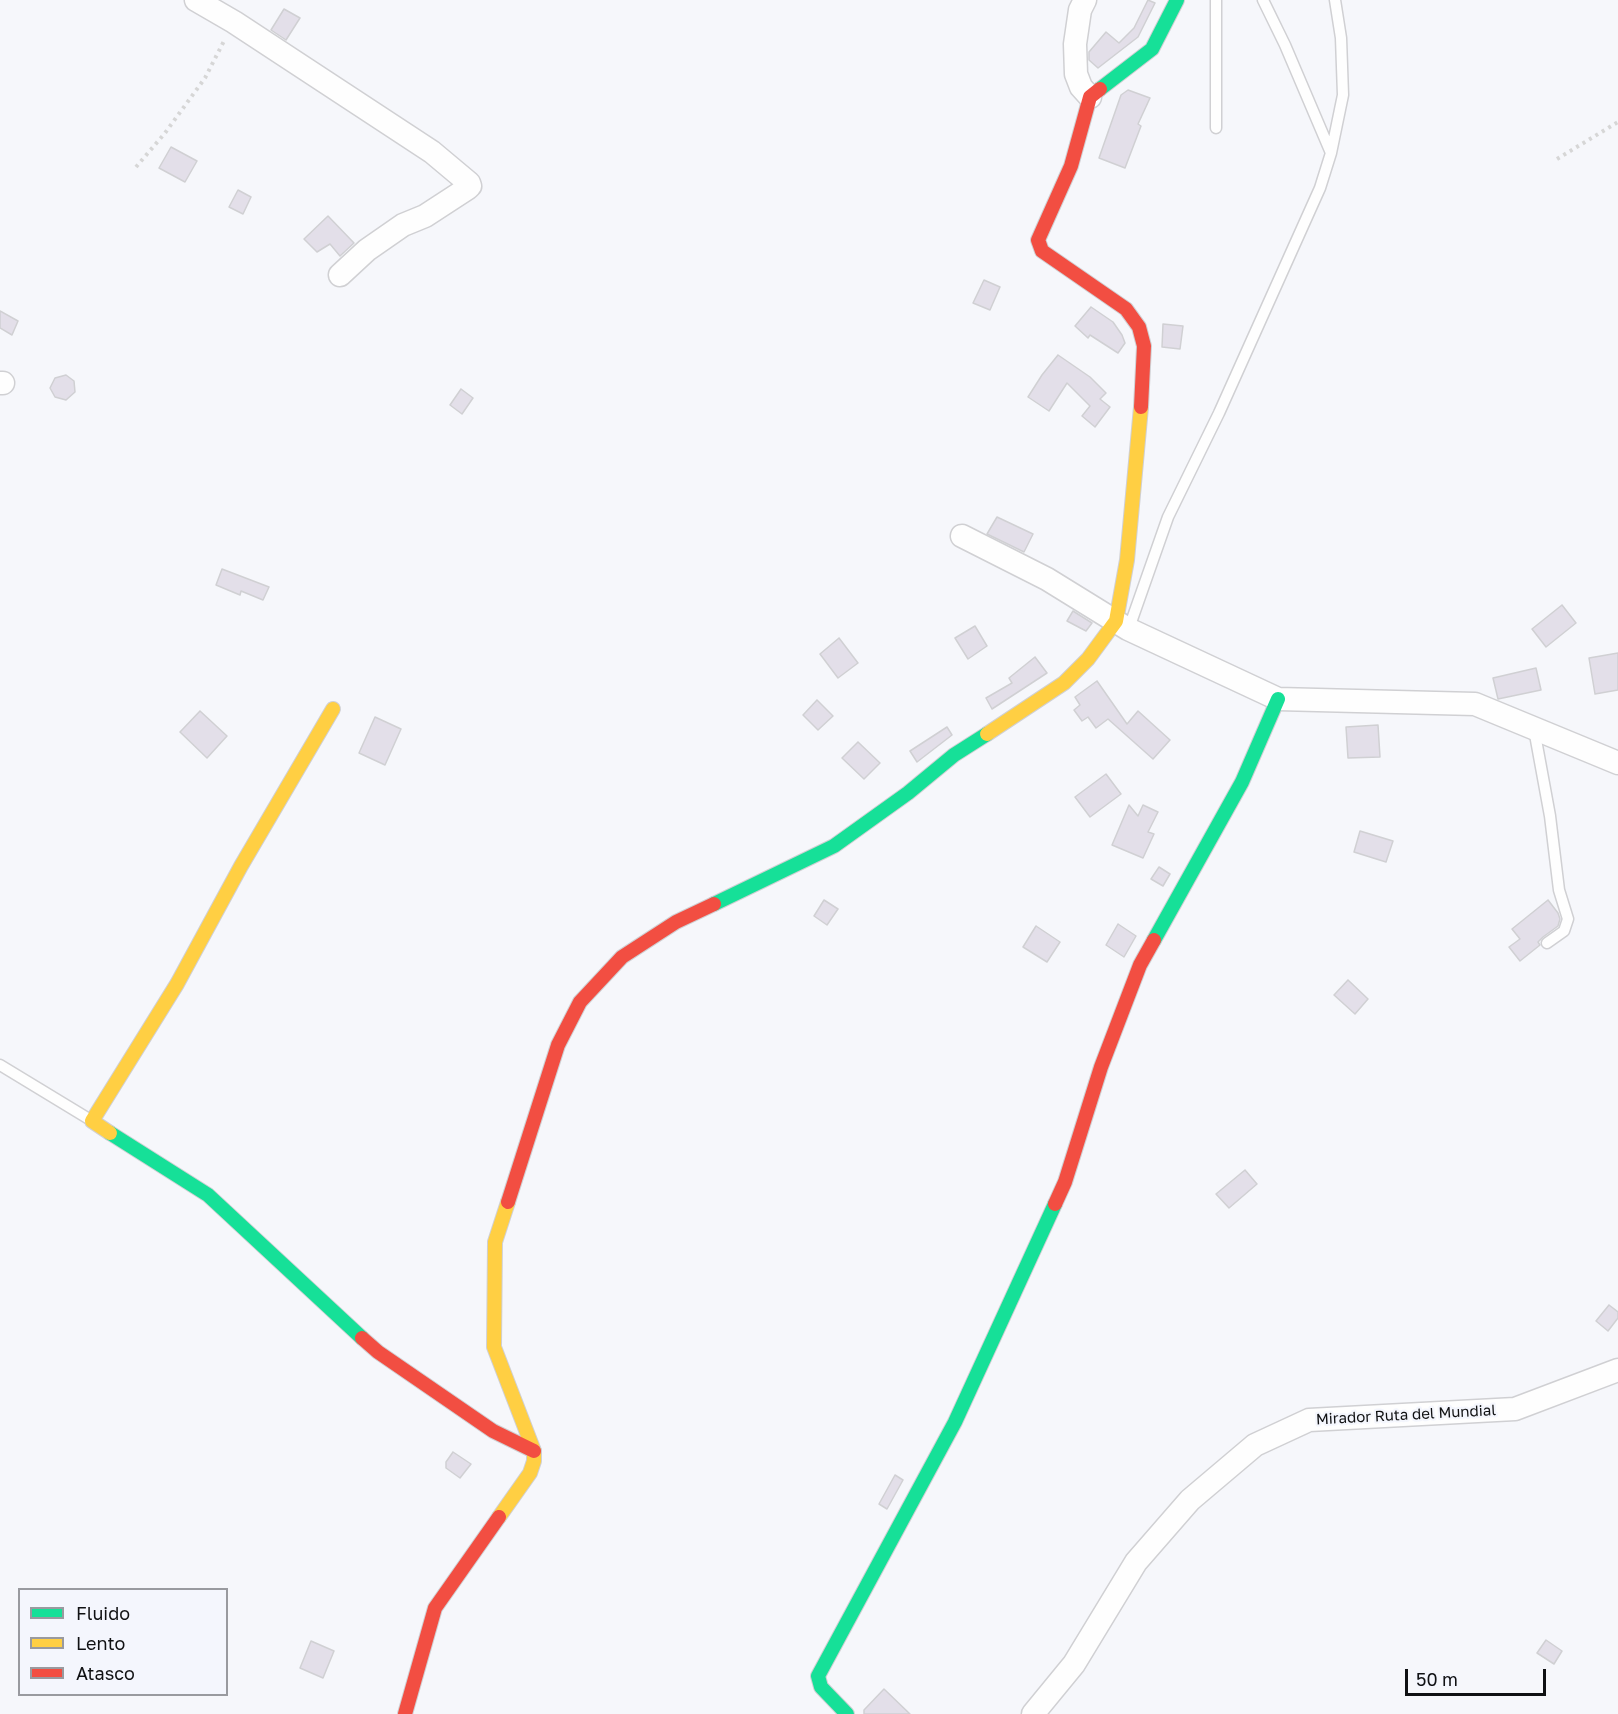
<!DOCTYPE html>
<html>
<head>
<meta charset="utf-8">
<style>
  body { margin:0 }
  #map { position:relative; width:1618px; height:1714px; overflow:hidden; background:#f6f7fb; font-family:"Golos Text",sans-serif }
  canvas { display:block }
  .legend { position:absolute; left:18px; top:1588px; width:210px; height:108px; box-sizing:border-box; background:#f4f6fd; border:2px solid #999a9f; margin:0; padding:8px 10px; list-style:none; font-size:18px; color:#101113 }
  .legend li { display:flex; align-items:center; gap:12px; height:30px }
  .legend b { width:30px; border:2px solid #999a9f }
  .scale { position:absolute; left:1405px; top:1669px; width:141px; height:27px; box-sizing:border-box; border:3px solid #101113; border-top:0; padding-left:8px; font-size:18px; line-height:21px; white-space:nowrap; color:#101113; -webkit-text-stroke:4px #f4f6fd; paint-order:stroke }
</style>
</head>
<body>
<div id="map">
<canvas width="1618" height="1714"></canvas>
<ul class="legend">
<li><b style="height:8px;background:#16e098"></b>Fluido</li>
<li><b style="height:8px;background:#ffcf43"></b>Lento</li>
<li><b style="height:8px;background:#f24e42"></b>Atasco</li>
</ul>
<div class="scale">50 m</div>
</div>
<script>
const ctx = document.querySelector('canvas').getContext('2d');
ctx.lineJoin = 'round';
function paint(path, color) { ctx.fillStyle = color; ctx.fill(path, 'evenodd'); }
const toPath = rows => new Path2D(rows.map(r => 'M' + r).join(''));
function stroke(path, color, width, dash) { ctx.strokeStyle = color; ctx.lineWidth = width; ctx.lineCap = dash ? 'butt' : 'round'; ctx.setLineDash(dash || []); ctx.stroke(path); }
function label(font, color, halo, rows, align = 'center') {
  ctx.font = font + ' "Golos Text",sans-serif'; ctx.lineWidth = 4.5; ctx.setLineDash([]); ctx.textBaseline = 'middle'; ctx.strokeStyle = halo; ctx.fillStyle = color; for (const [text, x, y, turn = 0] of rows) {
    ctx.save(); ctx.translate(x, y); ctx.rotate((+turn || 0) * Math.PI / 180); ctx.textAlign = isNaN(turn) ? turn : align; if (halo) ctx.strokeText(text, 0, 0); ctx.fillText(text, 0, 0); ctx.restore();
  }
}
const building = toPath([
  [1148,0,1155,3,1138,37,1098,68,1089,60,1089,52,1106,32,1119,43,1134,28,1148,0],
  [284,9,300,18,286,40,271,30,284,9],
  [1128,90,1150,98,1138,124,1141,126,1125,168,1099,158,1121,95,1128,90],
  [171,147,197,161,185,182,159,168,171,147],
  [238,190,251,197,243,214,229,207,238,190],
  [328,216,354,243,340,256,330,244,317,252,304,239,328,216],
  [984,280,1000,287,990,310,973,303,984,280],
  [1091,307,1113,322,1122,335,1125,343,1118,353,1090,335,1088,338,1075,326,1091,307],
  [0,311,18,321,12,335,0,328,0,311],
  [1163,324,1183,326,1180,349,1162,347,1163,324],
  [1058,355,1090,377,1106,393,1100,399,1110,407,1095,427,1082,416,1090,406,1067,383,1049,411,1028,397,1042,375,1058,355],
  [66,375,74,381,75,392,66,400,55,397,50,388,55,378,66,375],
  [461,389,473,398,462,414,450,405,461,389],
  [997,517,1033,534,1024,552,987,534,997,517],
  [222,569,269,587,263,600,241,591,240,595,216,585,222,569],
  [1562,605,1576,623,1546,647,1532,629,1562,605],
  [1073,611,1092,623,1086,631,1067,621,1073,611],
  [975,626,987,646,968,659,955,638,975,626],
  [839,638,858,663,838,678,820,654,839,638],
  [1618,653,1618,690,1595,694,1589,658,1618,653],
  [1035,657,1047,673,992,709,986,698,1012,683,1009,678,1035,657],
  [1536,668,1541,690,1498,699,1493,678,1536,668],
  [1097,681,1127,724,1138,711,1170,740,1153,759,1108,719,1096,728,1088,717,1082,721,1074,710,1080,705,1075,697,1097,681],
  [817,700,833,716,818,730,803,715,817,700],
  [200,711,227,736,207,758,180,732,200,711],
  [375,717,401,729,385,765,359,753,375,717],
  [1378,725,1380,757,1348,758,1346,727,1378,725],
  [947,727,952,735,917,762,910,751,947,727],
  [858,742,880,763,864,779,842,758,858,742],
  [1106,774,1121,794,1090,817,1075,797,1106,774],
  [1129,805,1138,816,1143,805,1158,812,1148,832,1154,834,1143,858,1112,845,1129,805],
  [1360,831,1393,841,1386,862,1354,852,1360,831],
  [1159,867,1170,874,1163,886,1151,879,1159,867],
  [824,900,838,909,827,925,814,916,824,900],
  [1548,900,1558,913,1560,919,1558,926,1543,937,1538,942,1540,945,1520,961,1509,947,1520,939,1512,929,1548,900],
  [1118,924,1136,936,1124,957,1106,945,1118,924],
  [1036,926,1060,942,1047,962,1023,947,1036,926],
  [1348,980,1368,999,1355,1014,1334,995,1348,980],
  [1245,1170,1257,1184,1229,1208,1216,1194,1245,1170],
  [1609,1305,1618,1312,1618,1318,1608,1331,1596,1321,1609,1305],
  [453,1452,471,1464,460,1478,446,1468,446,1462,453,1452],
  [895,1475,903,1480,887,1509,879,1504,895,1475],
  [1546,1640,1562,1651,1554,1664,1537,1653,1546,1640],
  [311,1641,334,1651,323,1678,300,1668,311,1641],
  [884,1689,910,1714,864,1714,864,1710,884,1689]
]);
const path = toPath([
  [1557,159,1618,122],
  [136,167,165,133,205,78,225,39]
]);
const lane = toPath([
  [1216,0,1216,128],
  [1263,0,1285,45,1331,153],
  [1129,628,1168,517,1219,413,1320,188,1331,153,1343,95,1341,38,1335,0],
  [1534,729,1550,816,1559,890,1568,919,1564,931,1547,943],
  [0,1065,89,1119]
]);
const street = toPath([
  [196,0,234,22,432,152,469,183,470,186,468,188,425,216,403,225,367,250,340,275],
  [1085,0,1080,10,1075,44,1076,74,1081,87,1090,97],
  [0,383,3,383],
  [962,536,1047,579,1128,629,1278,699,1475,704,1618,763],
  [1033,1714,1074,1664,1136,1562,1190,1500,1255,1445,1309,1420,1515,1409,1618,1370]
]);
const fast = toPath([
  [1100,89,1152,49,1177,0],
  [714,904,834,846,908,793,954,755,987,734],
  [1154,940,1242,782,1278,699],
  [110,1133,208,1195,362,1338],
  [847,1714,821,1687,818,1676,955,1422,1055,1204]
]);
const slow = toPath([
  [987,734,1064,683,1088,659,1116,621,1127,560,1141,407],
  [110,1133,92,1121,177,984,241,866,333,709],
  [499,1517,530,1473,534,1461,534,1451,494,1347,495,1242,508,1202]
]);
const jam = toPath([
  [1100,89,1090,97,1071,166,1038,240,1042,251,1126,309,1139,327,1144,346,1141,407],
  [508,1202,558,1045,580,1002,622,957,676,922,714,904],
  [1055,1204,1065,1182,1101,1067,1140,965,1154,940],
  [362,1338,378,1352,493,1431,534,1451],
  [405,1714,435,1608,499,1517]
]);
const streetNames = [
  ["Mirador Ruta del Mundial",1406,1415,-3]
];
paint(building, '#e3dfe9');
stroke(building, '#d0d0d3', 1.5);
stroke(lane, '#d0d0d3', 13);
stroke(street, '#d0d0d3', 25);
stroke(fast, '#d0d0d3', 16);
stroke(slow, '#d0d0d3', 16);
stroke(jam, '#d0d0d3', 16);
stroke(path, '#d6d6d6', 4, [3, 4.5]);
stroke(lane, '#fefefe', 10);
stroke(street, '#fefefe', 22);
stroke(fast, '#16e098', 14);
stroke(slow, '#ffcf43', 14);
stroke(jam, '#f24e42', 14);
label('15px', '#101113', '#f4f6fd', streetNames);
</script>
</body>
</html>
